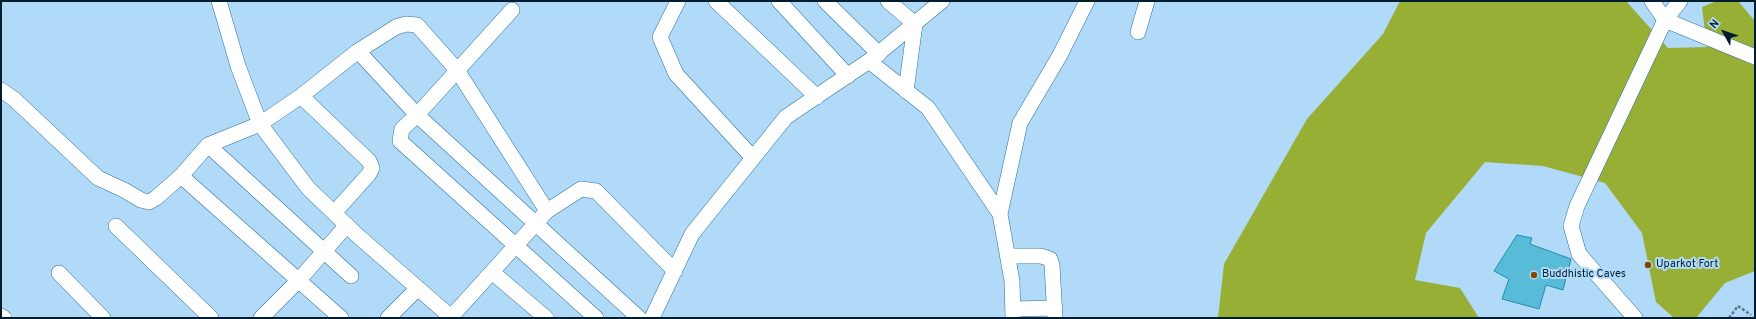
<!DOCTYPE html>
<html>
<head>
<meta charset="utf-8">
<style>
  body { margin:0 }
  #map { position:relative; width:1756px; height:319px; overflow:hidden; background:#b1daf9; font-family:Overpass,sans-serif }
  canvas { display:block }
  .frame { position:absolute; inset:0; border:2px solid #001e30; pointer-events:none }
  .north { position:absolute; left:1704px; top:12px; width:40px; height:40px; -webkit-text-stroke:3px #b1daf9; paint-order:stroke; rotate:310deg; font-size:11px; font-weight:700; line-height:16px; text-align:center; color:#001e30 }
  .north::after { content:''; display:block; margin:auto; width:14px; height:18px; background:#001e30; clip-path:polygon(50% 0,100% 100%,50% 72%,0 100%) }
</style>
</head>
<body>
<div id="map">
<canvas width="1756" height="319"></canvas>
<div class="frame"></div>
<div class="north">N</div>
</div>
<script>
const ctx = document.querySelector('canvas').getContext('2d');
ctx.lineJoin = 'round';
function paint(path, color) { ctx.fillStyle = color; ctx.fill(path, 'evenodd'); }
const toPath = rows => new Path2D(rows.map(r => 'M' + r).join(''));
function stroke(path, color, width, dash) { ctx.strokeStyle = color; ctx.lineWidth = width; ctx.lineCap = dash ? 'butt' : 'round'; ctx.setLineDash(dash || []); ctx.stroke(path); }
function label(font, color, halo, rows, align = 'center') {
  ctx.font = font + ' Overpass,sans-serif'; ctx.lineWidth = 4; ctx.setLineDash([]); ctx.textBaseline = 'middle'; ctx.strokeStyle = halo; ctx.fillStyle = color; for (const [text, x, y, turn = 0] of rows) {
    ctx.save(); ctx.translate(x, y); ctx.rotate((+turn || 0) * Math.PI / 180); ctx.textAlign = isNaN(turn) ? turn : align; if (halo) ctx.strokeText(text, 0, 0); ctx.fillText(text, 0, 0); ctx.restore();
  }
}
const forest = toPath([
  [1400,1,1626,1,1668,48,1707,47,1702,7,1717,1,1738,1,1755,21,1755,271,1725,283,1696,318,1674,318,1656,302,1642,233,1605,183,1543,166,1485,162,1426,233,1415,280,1460,288,1479,318,1218,318,1224,264,1307,119,1383,34]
]);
const building = toPath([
  [1517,235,1532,238,1530,244,1571,259,1563,290,1546,285,1539,309,1502,299,1509,279,1494,271,1517,235]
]);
const path = toPath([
  [1729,318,1738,306,1751,315]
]);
const minor = toPath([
  [219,1,238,66,260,124,308,188,358,236,452,318],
  [678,1,660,37,676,74,753,158],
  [716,1,817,97],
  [779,1,848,76],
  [825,1,879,54],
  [888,1,915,24,906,91],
  [1680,1,1665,20,1755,57],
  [512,10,417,115,402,129,400,141,596,318],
  [1138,32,1147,1],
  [358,51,417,115,639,318],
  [869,61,928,108,1000,214,1012,281,1013,318],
  [1,90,14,99,98,178,124,190,141,200,149,202,156,198,181,176,208,145,260,124,301,96,358,51,396,27,406,24,417,25,457,70,547,211],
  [301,96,369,161,372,168,369,174,334,213],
  [208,145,351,276],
  [181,176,341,318],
  [1000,214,1020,123,1060,55,1087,1],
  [116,226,211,318],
  [1008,256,1041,256,1050,259,1052,265,1055,318],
  [492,272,546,318],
  [59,273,103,318],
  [1013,309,1055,308],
  [1,316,4,318],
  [451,317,547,211,581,189,596,191,675,271],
  [261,318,299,280,347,225],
  [388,318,418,288],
  [652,318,692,234,786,117,869,61,942,1],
  [1635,318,1579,254,1571,226,1577,206,1665,20,1652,1]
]);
const markers = [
  [1648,265,4,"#824700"],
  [1534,275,4,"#824700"]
];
const poiNames = [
  ["Uparkot Fort",1656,265],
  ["Buddhistic Caves",1542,275]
];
paint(forest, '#96af34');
paint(building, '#58bbd8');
stroke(building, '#208eaa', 1);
stroke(minor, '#2872a0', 16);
stroke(path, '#577a93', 2.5, [3, 2]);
stroke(minor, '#fff', 15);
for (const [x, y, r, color] of markers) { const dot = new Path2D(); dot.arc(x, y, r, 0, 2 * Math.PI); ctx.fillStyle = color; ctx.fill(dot); stroke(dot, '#b1daf9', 1.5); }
label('11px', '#001e30', '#b1daf9', poiNames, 'left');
</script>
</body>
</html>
